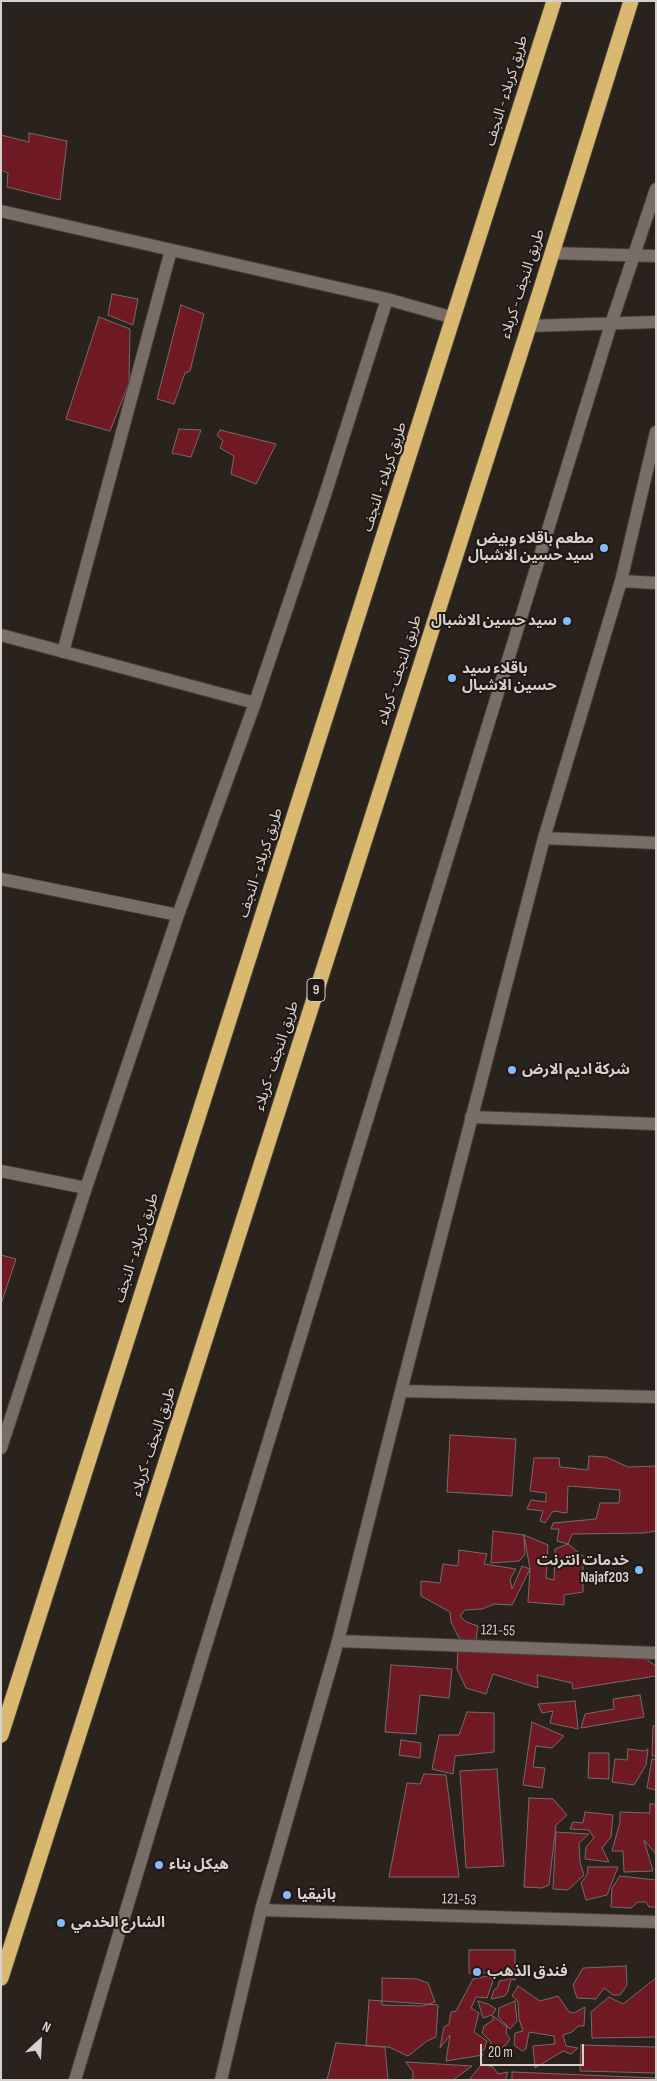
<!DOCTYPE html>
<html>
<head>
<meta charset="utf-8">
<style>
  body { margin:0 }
  #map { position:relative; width:657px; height:2081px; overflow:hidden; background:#2a221c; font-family:"Sofia Sans Condensed",sans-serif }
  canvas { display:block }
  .frame { position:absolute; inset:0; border:2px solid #d7d1ce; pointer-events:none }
  .north { position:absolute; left:15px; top:2016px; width:50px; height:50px; -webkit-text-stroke:4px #211813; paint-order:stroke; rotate:25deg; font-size:14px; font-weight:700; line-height:20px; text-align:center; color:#d7d1ce }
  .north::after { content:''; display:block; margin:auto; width:18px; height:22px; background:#d7d1ce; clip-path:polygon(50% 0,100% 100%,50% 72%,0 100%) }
  .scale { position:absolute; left:480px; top:2044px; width:104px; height:22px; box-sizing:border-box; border:2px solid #d7d1ce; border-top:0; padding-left:6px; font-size:15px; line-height:18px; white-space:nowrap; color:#d7d1ce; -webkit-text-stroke:4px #211813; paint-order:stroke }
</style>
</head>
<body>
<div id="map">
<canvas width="657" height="2081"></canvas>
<div class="frame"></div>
<div class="north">N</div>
<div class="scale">20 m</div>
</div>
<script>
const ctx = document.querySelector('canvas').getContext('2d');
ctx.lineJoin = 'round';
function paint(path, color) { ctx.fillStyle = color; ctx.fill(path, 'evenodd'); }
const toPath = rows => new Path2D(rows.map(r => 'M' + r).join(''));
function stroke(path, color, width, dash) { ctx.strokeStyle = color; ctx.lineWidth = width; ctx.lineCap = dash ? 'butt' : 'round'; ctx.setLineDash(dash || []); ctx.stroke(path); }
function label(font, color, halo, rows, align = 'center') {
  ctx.font = font + ' "Sofia Sans Condensed","Noto Sans Arabic",sans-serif'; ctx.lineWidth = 4; ctx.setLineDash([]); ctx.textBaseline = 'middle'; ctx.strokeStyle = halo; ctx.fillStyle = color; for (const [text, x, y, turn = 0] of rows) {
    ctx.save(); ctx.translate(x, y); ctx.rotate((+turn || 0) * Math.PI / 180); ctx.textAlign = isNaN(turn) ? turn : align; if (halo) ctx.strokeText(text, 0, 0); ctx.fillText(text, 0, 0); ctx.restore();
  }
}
const building = toPath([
  [29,133,67,141,60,200,7,187,8,173,1,170,1,135,29,142,29,133],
  [112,294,138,299,133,325,108,315,112,294],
  [181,305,204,314,190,371,185,373,174,404,157,399,181,305],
  [99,317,130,329,129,383,110,431,66,419,99,317],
  [179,429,201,430,191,457,172,453,179,429],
  [220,430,276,444,256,484,231,474,234,456,220,448,223,441,217,435,220,430],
  [1,1255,16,1259,1,1304,1,1255],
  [450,1435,516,1439,512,1496,447,1492,450,1435],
  [589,1456,606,1457,628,1467,656,1466,656,1531,644,1533,572,1534,568,1544,557,1541,559,1529,551,1529,553,1523,596,1519,600,1503,619,1503,620,1490,568,1486,567,1513,553,1511,545,1523,540,1521,543,1511,527,1509,531,1500,546,1502,546,1493,530,1491,534,1458,559,1458,560,1467,588,1470,589,1456],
  [493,1531,524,1535,525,1555,519,1561,491,1563,493,1531],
  [524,1535,548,1545,546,1578,554,1580,555,1549,568,1544,583,1556,583,1592,564,1595,564,1605,528,1602,530,1569,524,1535],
  [459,1550,487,1554,484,1564,516,1569,510,1579,512,1589,522,1566,530,1569,512,1605,494,1604,482,1609,465,1610,460,1616,466,1622,478,1626,475,1646,459,1638,451,1622,450,1612,421,1596,421,1581,440,1583,443,1564,458,1566,459,1550],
  [458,1649,646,1659,656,1666,656,1676,573,1689,572,1683,537,1675,538,1688,493,1674,486,1694,466,1688,457,1669,458,1649],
  [391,1665,452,1669,449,1698,420,1695,416,1734,385,1732,391,1665],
  [640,1695,644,1717,581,1728,585,1714,614,1709,613,1699,640,1695],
  [575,1701,578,1729,550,1723,553,1711,542,1713,538,1704,575,1701],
  [467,1712,494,1713,494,1752,455,1756,453,1774,432,1769,439,1735,459,1735,467,1712],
  [532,1722,564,1736,552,1748,536,1746,533,1767,545,1768,542,1788,523,1785,532,1722],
  [653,1726,656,1726,656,1756,652,1756,653,1726],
  [401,1740,421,1743,420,1758,399,1755,401,1740],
  [628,1749,644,1751,648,1749,646,1765,634,1785,612,1782,615,1759,627,1760,628,1749],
  [589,1753,609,1753,609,1779,588,1778,589,1753],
  [652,1759,656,1760,656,1790,647,1788,652,1759],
  [497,1769,504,1866,466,1868,460,1771,497,1769],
  [424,1774,446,1775,459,1877,389,1877,407,1783,420,1784,424,1774],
  [529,1798,553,1799,567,1815,556,1825,549,1885,542,1888,524,1887,529,1798],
  [650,1804,656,1804,656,1854,644,1840,653,1871,624,1872,623,1851,612,1851,620,1822,620,1812,650,1813,650,1804],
  [585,1812,613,1815,611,1837,602,1848,609,1862,585,1859,586,1847,594,1838,589,1830,570,1829,573,1822,583,1823,585,1812],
  [556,1832,589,1834,579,1843,580,1862,584,1875,568,1890,553,1889,556,1832],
  [588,1867,618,1867,607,1895,586,1900,581,1883,587,1875,588,1867],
  [620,1876,656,1880,656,1907,649,1907,646,1902,638,1902,631,1908,611,1907,612,1888,620,1876],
  [469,1950,515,1950,515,1972,469,1973,469,1950],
  [626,1966,627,1985,620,1995,613,1995,604,1988,596,1999,577,1998,573,1985,583,1968,626,1966],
  [517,1973,515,1980,511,1979,508,1991,505,1996,491,1999,494,1990,498,1987,499,1981,506,1980,517,1973],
  [488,1976,493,1981,487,1998,476,1997,471,2008,479,2013,474,2032,487,2041,484,2050,480,2051,483,2055,446,2061,450,2035,440,2048,444,2027,449,2024,451,2012,456,2011,473,1979,488,1976],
  [382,1978,417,1979,428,1983,435,2002,423,2006,382,2005,382,1978],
  [656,1978,656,2037,592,2038,591,2012,609,1997,623,2004,656,1978],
  [518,1986,540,2001,558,1996,569,2012,574,2013,585,2007,584,2026,578,2026,572,2032,563,2035,566,2046,578,2048,571,2054,563,2051,535,2068,533,2046,555,2044,554,2036,529,2032,526,2049,522,2051,514,2045,515,2033,523,2031,519,2019,518,2001,512,1996,518,1986],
  [369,2000,438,2005,436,2037,427,2041,408,2056,389,2047,366,2046,369,2000],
  [478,2001,488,2004,496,2009,492,2015,483,2018,478,2001],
  [515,2001,517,2021,510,2029,498,2017,499,2008,515,2001],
  [493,2016,507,2027,506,2033,510,2039,506,2045,498,2050,489,2051,491,2042,482,2033,484,2026,493,2020,493,2016],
  [336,2043,385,2047,388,2080,327,2080,336,2043],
  [581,2045,656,2047,656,2073,580,2071,581,2045],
  [406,2062,472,2066,453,2080,411,2080,413,2078,413,2072,406,2062],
  [482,2064,493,2067,498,2074,508,2072,505,2080,469,2080,482,2064],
  [512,2072,656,2078,656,2080,512,2080,512,2072]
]);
const minor = toPath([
  [1,211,387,299,454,318],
  [551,253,656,256],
  [528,326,656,322],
  [621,581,656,583],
  [1,635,255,703],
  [63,652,171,250],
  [544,838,656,843],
  [1,879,178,915],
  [471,1117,656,1124],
  [1,1171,86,1188],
  [401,1391,656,1397],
  [1,1448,86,1188,178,915,255,703,324,498,387,299],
  [338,1641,656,1653],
  [261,1910,656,1922],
  [75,2080,202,1658,611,324,656,189],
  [221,2080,261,1910,338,1641,401,1391,544,838,621,581,656,432]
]);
const highway = toPath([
  [1,1735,554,1],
  [1,1978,538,298,631,1]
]);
const markers = [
  [604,548,5,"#81bcfa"],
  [567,621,5,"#81bcfa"],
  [452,678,5,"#81bcfa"],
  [512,1070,5,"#81bcfa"],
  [639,1570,5,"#81bcfa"],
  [159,1865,5,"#81bcfa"],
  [287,1895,5,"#81bcfa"],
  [61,1923,5,"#81bcfa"],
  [477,1972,5,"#81bcfa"]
];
const shields = [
  [316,990,18]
];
const shieldNames = [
  ["9",316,990]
];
const streetNames = [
  ["طريق کربلاء - النجف",507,91,-73],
  ["طريق النجف - کربلاء",523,284,-72],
  ["طريق کربلاء - النجف",385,477,-72],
  ["طريق النجف - کربلاء",400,670,-72],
  ["طريق کربلاء - النجف",261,863,-72],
  ["طريق النجف - کربلاء",277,1056,-72],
  ["طريق کربلاء - النجف",137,1248,-72],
  ["طريق النجف - کربلاء",154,1442,-72],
  ["121-55",498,1631,2],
  ["121-53",459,1900,2]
];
const poiNames = [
  ["مطعم باقلاء وبيض",594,539,"right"],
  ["سيد حسين الاشبال",594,556,"right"],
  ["سيد حسين الاشبال",557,621,"right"],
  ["باقلاء سيد",462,669],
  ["حسين الاشبال",462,686],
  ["شركة اديم الارض",522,1070],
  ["خدمات انترنت",629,1561,"right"],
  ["Najaf203",629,1578,"right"],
  ["هيكل بناء",169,1865],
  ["بانيقيا",297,1895],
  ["الشارع الخدمي",71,1923],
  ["فندق الذهب",487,1972]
];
paint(building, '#6f1a22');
stroke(building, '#786b6b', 1);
stroke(minor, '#463e3b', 14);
stroke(highway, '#463e3b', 17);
stroke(minor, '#786e67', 12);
stroke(highway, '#d9b86f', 15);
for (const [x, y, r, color] of markers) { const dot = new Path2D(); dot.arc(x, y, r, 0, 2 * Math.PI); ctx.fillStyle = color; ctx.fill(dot); stroke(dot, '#211813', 2); }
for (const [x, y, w] of shields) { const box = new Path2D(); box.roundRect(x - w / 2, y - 11.5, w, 23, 4); ctx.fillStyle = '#211813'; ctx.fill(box); stroke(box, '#d7d1ce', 1); }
label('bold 14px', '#d7d1ce', null, shieldNames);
label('15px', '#d7d1ce', '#211813', streetNames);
label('bold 15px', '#d7d1ce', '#211813', poiNames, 'left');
</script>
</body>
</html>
